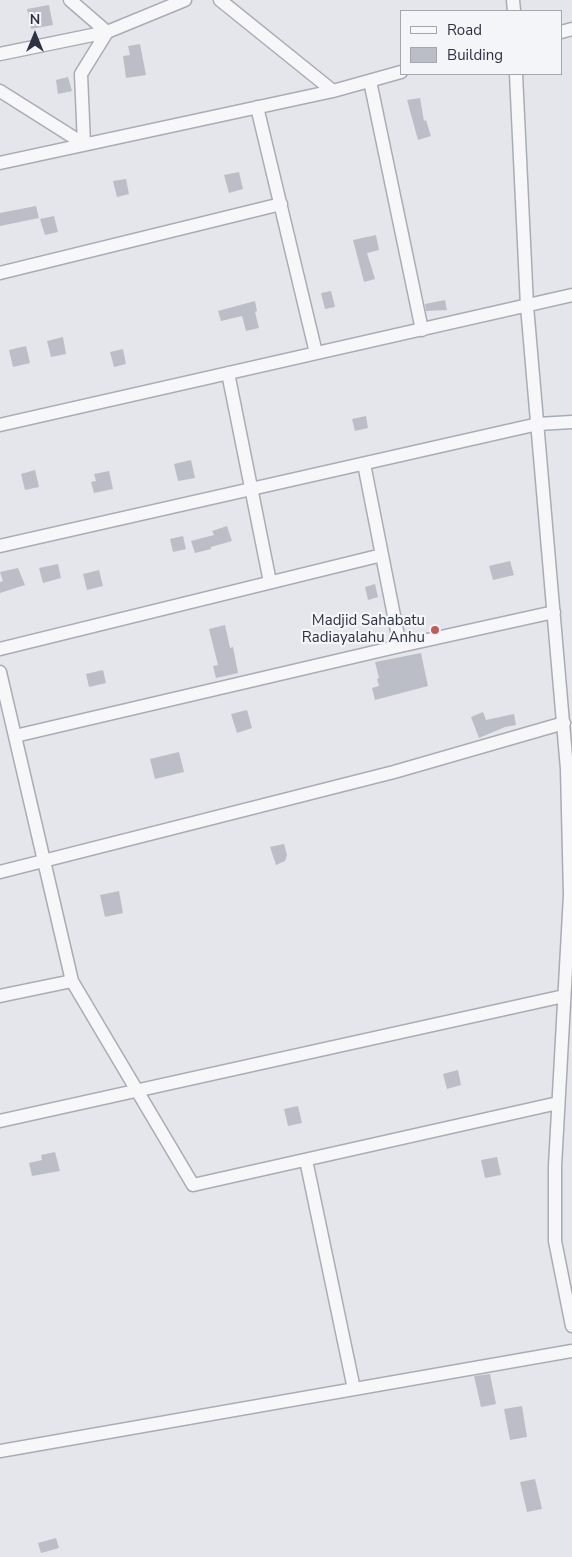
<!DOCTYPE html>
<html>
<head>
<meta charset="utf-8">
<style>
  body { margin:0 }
  #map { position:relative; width:572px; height:1557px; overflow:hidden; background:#e4e6eb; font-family:"Nunito Sans",sans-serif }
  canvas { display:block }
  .legend { position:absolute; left:400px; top:10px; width:162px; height:65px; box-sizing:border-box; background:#f4f5f8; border:1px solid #a5a7af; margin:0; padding:6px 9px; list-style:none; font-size:15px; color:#2e3141 }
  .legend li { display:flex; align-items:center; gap:10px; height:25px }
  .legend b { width:25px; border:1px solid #a5a7af }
  .north { position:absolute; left:10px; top:10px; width:50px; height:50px; -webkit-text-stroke:4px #f4f5f8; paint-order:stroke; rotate:0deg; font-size:14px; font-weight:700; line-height:20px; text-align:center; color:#2e3141 }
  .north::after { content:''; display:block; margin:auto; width:18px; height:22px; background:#2e3141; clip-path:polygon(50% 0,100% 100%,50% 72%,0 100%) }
</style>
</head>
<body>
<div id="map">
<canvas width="572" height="1557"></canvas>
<ul class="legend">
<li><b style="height:6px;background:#f7f7f9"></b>Road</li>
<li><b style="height:14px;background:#bcbec7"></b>Building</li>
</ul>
<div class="north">N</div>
</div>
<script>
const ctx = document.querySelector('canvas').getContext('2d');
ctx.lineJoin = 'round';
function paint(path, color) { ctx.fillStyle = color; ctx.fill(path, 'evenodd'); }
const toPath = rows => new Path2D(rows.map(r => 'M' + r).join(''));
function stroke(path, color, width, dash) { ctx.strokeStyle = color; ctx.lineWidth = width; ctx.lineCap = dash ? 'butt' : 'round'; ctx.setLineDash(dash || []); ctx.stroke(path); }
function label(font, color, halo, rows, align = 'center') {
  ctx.font = font + ' "Nunito Sans",sans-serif'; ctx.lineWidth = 4.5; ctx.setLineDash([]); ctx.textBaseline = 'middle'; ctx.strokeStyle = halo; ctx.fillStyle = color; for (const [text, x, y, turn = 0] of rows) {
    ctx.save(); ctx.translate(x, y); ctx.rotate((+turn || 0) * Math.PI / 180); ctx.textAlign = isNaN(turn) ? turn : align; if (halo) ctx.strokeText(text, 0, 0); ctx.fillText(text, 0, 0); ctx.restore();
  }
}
const building = toPath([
  [49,5,53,25,31,29,27,9],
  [140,44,146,75,126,78,123,56,130,55,128,46],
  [68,77,72,91,58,94,56,80],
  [420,98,424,121,426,120,431,136,418,140,407,100],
  [239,172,243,189,229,193,224,175],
  [126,179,129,194,117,197,113,181],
  [36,206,39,218,0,226,0,213],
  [54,216,58,232,45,235,40,219],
  [376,235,379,250,367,253,375,279,364,282,353,240],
  [331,291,335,307,325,309,321,293],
  [445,300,447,310,426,311,425,304],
  [255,301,257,311,255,312,259,328,246,331,242,316,221,321,218,311],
  [63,337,66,354,51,357,47,341],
  [26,346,30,363,13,367,9,350],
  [123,349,126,364,114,367,110,352],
  [366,416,368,428,355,431,352,419],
  [191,460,195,478,178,481,174,464],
  [35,470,39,487,25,490,21,474],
  [109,471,113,489,94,493,91,482,96,481,94,474],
  [227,526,232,541,211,547,211,549,195,553,191,541,214,535,212,531],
  [183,536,186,549,173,552,170,539],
  [510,561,514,575,493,580,489,566],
  [58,564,61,578,43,583,39,568],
  [18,568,25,585,0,593,0,582,3,581,0,572],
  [99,570,103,586,87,590,83,574],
  [375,584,378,597,368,600,365,587],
  [225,625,230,648,233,647,238,673,216,678,213,666,218,665,209,629],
  [421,653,428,686,375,700,372,688,379,686,377,679,379,678,375,662],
  [103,670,106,683,89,687,86,674],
  [247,710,252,728,237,733,231,714],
  [483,712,486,720,514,714,516,725,505,727,479,738,471,717],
  [179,752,184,772,155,779,150,759],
  [284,844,287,855,285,861,276,865,270,847],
  [119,891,123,913,105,917,100,895],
  [458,1070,461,1085,447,1089,443,1074],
  [298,1106,302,1123,288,1126,284,1109],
  [55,1152,60,1171,32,1176,29,1163,42,1160,41,1155],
  [497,1157,501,1175,485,1178,481,1160],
  [490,1374,496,1404,481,1407,474,1376],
  [522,1406,527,1437,510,1440,504,1409],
  [535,1479,542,1509,527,1512,520,1482],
  [56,1538,59,1548,41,1553,38,1543]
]);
const street = toPath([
  [70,0,107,32],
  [220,0,333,91],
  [513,0,514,11],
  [561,32,572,29],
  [0,54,107,32],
  [516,74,527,306,567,769,570,895,555,1166,555,1241,572,1326],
  [370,81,422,330],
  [0,91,84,144],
  [257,107,316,353],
  [84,144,81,74,107,32,185,0],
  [0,163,333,91,401,72],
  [0,273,281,204],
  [228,373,270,582],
  [0,425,572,295],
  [364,464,400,646],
  [0,546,538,424,572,422],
  [0,649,382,555],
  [0,672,72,981,193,1185,558,1103],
  [15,736,400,646,554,612],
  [0,872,394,772,564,723],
  [0,996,72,981],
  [0,1121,564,996],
  [306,1160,354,1389],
  [0,1451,572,1351]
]);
const markers = [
  [435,630,5,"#c15c58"]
];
const poiNames = [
  ["Madjid Sahabatu",425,621],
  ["Radiayalahu Anhu",425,638]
];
paint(building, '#bcbec7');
stroke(street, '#aaacb5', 15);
stroke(street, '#f7f7f9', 12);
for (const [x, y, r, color] of markers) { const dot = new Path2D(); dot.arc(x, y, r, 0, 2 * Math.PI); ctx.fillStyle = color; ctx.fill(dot); stroke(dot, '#f4f5f8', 2); }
label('15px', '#2e3141', '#f4f5f8', poiNames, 'right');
</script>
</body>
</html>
